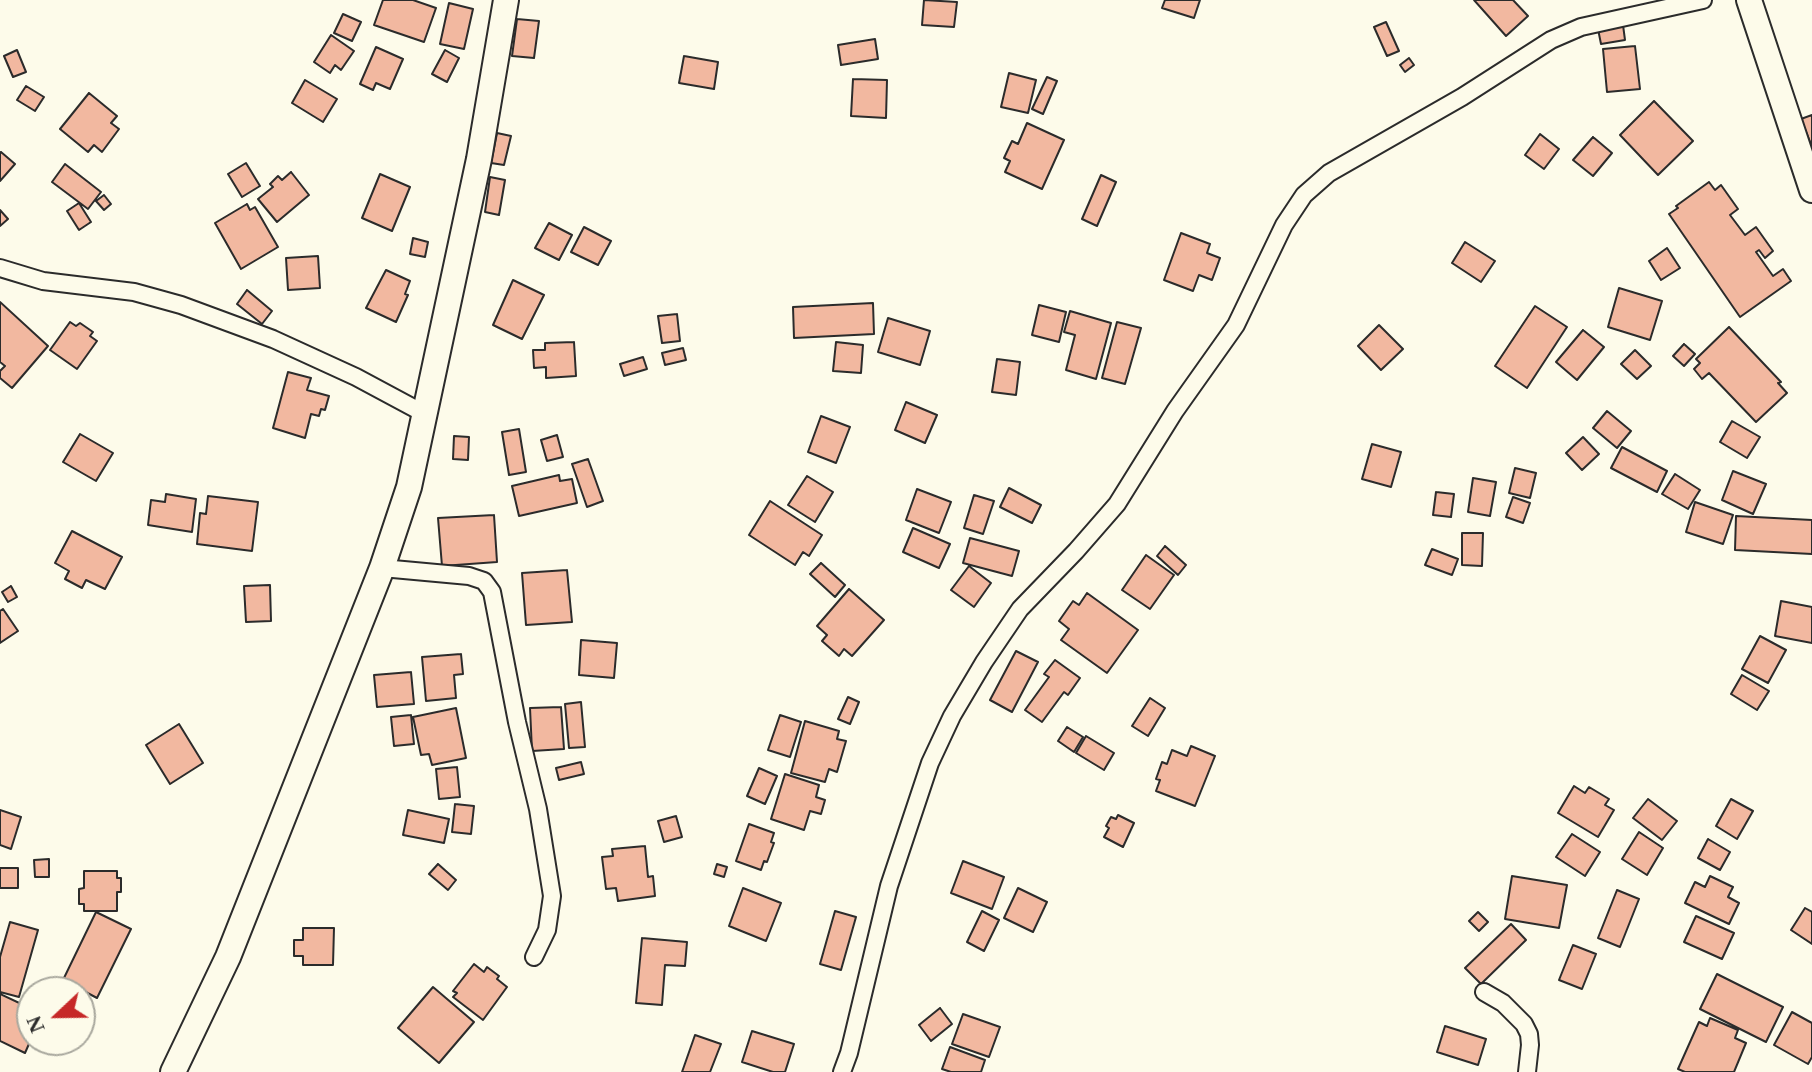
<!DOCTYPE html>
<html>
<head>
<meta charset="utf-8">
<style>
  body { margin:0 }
  #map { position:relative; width:1812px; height:1072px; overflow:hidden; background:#fdfbea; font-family:"Times New Roman",serif }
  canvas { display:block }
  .north { position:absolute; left:16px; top:976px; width:80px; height:80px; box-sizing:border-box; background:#fdfbea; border:2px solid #a9a89e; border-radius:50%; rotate:248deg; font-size:22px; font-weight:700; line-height:32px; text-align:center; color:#2b2b2b }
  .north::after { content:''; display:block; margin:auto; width:28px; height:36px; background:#c62828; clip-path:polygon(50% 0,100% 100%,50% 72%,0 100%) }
</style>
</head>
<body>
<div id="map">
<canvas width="1812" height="1072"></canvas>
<div class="north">N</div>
</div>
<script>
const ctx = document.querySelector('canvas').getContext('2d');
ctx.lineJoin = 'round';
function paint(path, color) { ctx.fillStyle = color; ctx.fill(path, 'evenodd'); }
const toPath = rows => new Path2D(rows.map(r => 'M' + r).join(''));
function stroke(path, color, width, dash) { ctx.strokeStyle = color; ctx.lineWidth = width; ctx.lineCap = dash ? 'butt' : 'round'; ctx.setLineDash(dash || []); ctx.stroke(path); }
const building = toPath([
  [383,0,413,0,436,8,424,42,374,25,383,0],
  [924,0,957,2,954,27,922,25,924,0],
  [1165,0,1200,0,1194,18,1162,8,1165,0],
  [1474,0,1513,0,1528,16,1506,36,1474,0],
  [449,3,473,9,464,49,440,44,449,3],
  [343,14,361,22,352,41,334,33,343,14],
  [517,19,539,21,534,58,512,56,517,19],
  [1386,22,1399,51,1387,56,1374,27,1386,22],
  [1623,25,1625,40,1601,44,1598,29,1623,25],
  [331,35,354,51,341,70,335,65,330,73,314,62,331,35],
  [875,39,878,59,841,65,838,45,875,39],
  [1635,46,1640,89,1607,92,1603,49,1635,46],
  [376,47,403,59,390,89,376,83,373,90,360,84,376,47],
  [17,50,26,72,13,77,4,56,17,50],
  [445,50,459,58,447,82,432,74,445,50],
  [684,56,718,62,714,89,679,83,684,56],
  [1409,58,1414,65,1405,72,1400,65,1409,58],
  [1009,73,1036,80,1028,113,1001,107,1009,73],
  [1047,77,1057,81,1043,114,1032,109,1047,77],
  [853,79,887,80,886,118,851,116,853,79],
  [305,80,337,99,323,122,292,103,305,80],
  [26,86,44,97,35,111,17,100,26,86],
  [89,93,117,116,111,123,119,129,102,152,94,145,88,152,60,129,89,93],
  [1654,101,1693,141,1658,175,1620,135,1654,101],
  [1812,115,1812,147,1801,119,1812,115],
  [1027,123,1064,140,1042,189,1005,172,1010,161,1004,158,1012,141,1018,144,1027,123],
  [497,133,511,136,504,165,491,163,497,133],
  [1540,134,1559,149,1544,169,1525,155,1540,134],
  [1593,137,1612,153,1593,176,1573,160,1593,137],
  [1,152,15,164,0,181,0,153,1,152],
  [246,163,260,186,242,197,228,174,246,163],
  [65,164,101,192,88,209,52,182,65,164],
  [291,172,309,195,277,222,258,199,273,187,270,184,278,176,282,180,291,172],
  [380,174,410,187,392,231,362,218,380,174],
  [1101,175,1116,182,1097,226,1082,219,1101,175],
  [490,177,505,180,499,215,485,212,490,177],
  [1709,182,1715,190,1721,185,1738,209,1730,215,1745,235,1756,227,1773,251,1765,258,1759,250,1756,252,1773,276,1783,269,1791,281,1740,317,1669,214,1678,208,1676,206,1709,182],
  [104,195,111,204,104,210,96,201,104,195],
  [79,203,91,222,79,230,67,211,79,203],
  [247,204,250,210,255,207,278,247,241,269,215,223,247,204],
  [0,210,8,219,0,226,0,210],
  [549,223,572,235,559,260,535,248,549,223],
  [584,227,611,241,598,265,571,252,584,227],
  [1181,233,1210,244,1207,253,1220,258,1212,280,1199,275,1193,291,1164,280,1181,233],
  [413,238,428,242,425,257,410,254,413,238],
  [1465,242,1495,261,1481,282,1452,263,1465,242],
  [1667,248,1680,268,1661,280,1649,261,1667,248],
  [318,256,320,288,288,290,286,258,318,256],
  [386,270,410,281,405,294,408,295,396,322,366,308,386,270],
  [513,280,544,295,522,339,493,325,513,280],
  [1619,288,1662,301,1650,340,1608,327,1619,288],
  [247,290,272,311,262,324,237,304,247,290],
  [0,302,48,346,12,388,0,378,0,371,5,366,0,362,0,302],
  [873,303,874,334,794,338,793,307,873,303],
  [1039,305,1066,312,1059,342,1032,335,1039,305],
  [1535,306,1567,327,1527,388,1495,366,1535,306],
  [1070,311,1111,323,1096,379,1066,370,1075,335,1064,332,1070,311],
  [677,314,680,341,662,343,658,316,677,314],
  [888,318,930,331,920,365,878,352,888,318],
  [70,322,76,326,80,323,93,332,90,336,97,341,77,369,50,350,70,322],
  [1117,322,1141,328,1125,384,1102,378,1117,322],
  [1379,325,1403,349,1381,370,1358,346,1379,325],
  [1729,327,1781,382,1778,383,1787,393,1756,422,1709,373,1702,379,1694,369,1700,363,1696,359,1729,327],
  [1583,330,1604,347,1577,380,1556,362,1583,330],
  [574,342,576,376,546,378,546,367,534,368,533,350,545,350,545,343,574,342],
  [836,342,863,345,861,373,833,371,836,342],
  [1684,344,1695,354,1684,366,1673,356,1684,344],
  [683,348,686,360,665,365,662,353,683,348],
  [1635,350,1651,366,1637,379,1621,364,1635,350],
  [643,357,647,369,624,376,620,364,643,357],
  [997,359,1020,362,1016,395,992,392,997,359],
  [288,372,311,378,307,390,329,396,325,410,321,409,319,416,311,414,305,438,273,428,288,372],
  [906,402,937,415,925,443,895,430,906,402],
  [1607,411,1631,431,1617,448,1593,428,1607,411],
  [821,416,850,427,836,463,808,452,821,416],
  [1732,421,1760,437,1747,458,1720,442,1732,421],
  [519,429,526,472,509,475,502,432,519,429],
  [80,434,113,453,96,481,63,462,80,434],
  [557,435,563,457,547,461,541,440,557,435],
  [454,436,469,437,468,460,453,459,454,436],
  [1583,437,1599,454,1582,470,1566,453,1583,437],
  [1372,444,1401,452,1391,487,1362,479,1372,444],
  [1622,447,1667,471,1657,492,1611,468,1622,447],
  [588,459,603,501,587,507,572,464,588,459],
  [1515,468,1536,473,1530,498,1509,493,1515,468],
  [1733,471,1766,484,1753,514,1722,500,1733,471],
  [1675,474,1700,490,1688,509,1662,494,1675,474],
  [559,475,560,481,572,479,577,503,519,516,512,486,559,475],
  [807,476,833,492,815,522,788,505,807,476],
  [1473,478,1496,482,1490,516,1468,512,1473,478],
  [1009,488,1041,505,1032,523,1000,507,1009,488],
  [917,489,951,502,939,533,906,520,917,489],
  [1436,492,1454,494,1451,517,1433,515,1436,492],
  [166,494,196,499,192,532,148,525,151,500,165,502,166,494],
  [974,495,994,501,983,534,964,528,974,495],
  [208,496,258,502,252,551,197,544,200,513,206,514,208,496],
  [1513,497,1530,503,1523,523,1506,517,1513,497],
  [770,501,822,535,809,556,803,552,795,565,749,535,770,501],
  [1695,502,1733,515,1723,544,1686,532,1695,502],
  [494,515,497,562,442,566,438,518,494,515],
  [1736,516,1812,520,1812,554,1735,550,1736,516],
  [913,528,950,544,939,568,903,552,913,528],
  [72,531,122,557,105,589,86,580,82,588,65,579,69,571,55,563,72,531],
  [1462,533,1483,533,1482,566,1462,565,1462,533],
  [970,538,1019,551,1012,576,963,563,970,538],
  [1165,546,1186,565,1178,575,1157,556,1165,546],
  [1432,549,1458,559,1452,575,1425,565,1432,549],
  [1146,555,1174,575,1150,609,1122,590,1146,555],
  [821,563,845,585,835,597,810,574,821,563],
  [969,566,991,583,974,607,951,590,969,566],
  [567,570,572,622,526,625,522,573,567,570],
  [270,585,271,621,246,622,244,586,270,585],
  [11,586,17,597,8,602,2,592,11,586],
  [849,589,884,620,852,656,844,649,839,656,822,641,827,635,817,626,849,589],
  [1087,593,1138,630,1107,673,1061,640,1069,629,1059,621,1073,601,1079,605,1087,593],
  [1781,601,1812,607,1812,643,1775,636,1781,601],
  [3,609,18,631,0,643,0,611,3,609],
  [1760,636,1786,650,1768,683,1742,669,1760,636],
  [581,640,617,643,614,678,579,675,581,640],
  [1016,651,1038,662,1012,712,990,700,1016,651],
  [461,654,463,674,454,675,456,698,426,701,422,657,461,654],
  [1055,660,1080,678,1068,695,1064,692,1042,722,1025,710,1049,677,1044,674,1055,660],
  [411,672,414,704,377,707,374,675,411,672],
  [1742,675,1769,691,1757,710,1731,694,1742,675],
  [848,697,859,702,850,724,838,719,848,697],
  [1150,698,1165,708,1148,736,1132,726,1150,698],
  [581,702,585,747,569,748,565,704,581,702],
  [561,707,564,749,532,751,530,708,561,707],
  [456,708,466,758,432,765,429,754,421,755,413,717,456,708],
  [411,715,414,744,394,746,391,717,411,715],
  [780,715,801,722,790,757,768,750,780,715],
  [805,721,839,731,837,739,846,741,837,772,829,769,825,782,791,773,805,721],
  [179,724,203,763,170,784,146,745,179,724],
  [1067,727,1083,737,1074,752,1058,741,1067,727],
  [1086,736,1114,753,1104,770,1076,753,1086,736],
  [1191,746,1215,756,1195,806,1156,791,1160,780,1156,779,1162,762,1167,764,1172,750,1187,756,1191,746],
  [581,762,584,774,559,780,556,768,581,762],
  [457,767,460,797,439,799,436,769,457,767],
  [759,768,777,776,765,804,747,796,759,768],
  [785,774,819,785,816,797,825,800,821,814,810,811,804,830,771,819,785,774],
  [1574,786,1585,793,1589,787,1609,799,1605,805,1614,810,1598,837,1558,813,1574,786],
  [1648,799,1677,821,1662,840,1633,818,1648,799],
  [1731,799,1753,811,1737,839,1716,826,1731,799],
  [455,804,474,806,471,834,452,832,455,804],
  [0,810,21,817,11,849,0,845,0,810],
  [408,810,449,819,444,843,403,835,408,810],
  [1118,815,1134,823,1123,847,1104,837,1109,828,1106,826,1111,817,1116,819,1118,815],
  [676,816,682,837,664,842,658,821,676,816],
  [749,824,774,833,771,842,774,843,767,862,764,861,761,870,736,861,749,824],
  [1639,832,1663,848,1647,875,1622,859,1639,832],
  [1572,834,1600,852,1585,876,1556,857,1572,834],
  [1708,839,1730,852,1720,870,1698,858,1708,839],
  [645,846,648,877,653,876,655,896,618,901,616,888,606,889,602,857,613,856,612,849,645,846],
  [49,859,49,877,35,877,34,860,49,859],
  [963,861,1004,877,992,909,951,893,963,861],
  [438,864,456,880,448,890,429,874,438,864],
  [717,864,727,867,724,877,714,874,717,864],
  [0,868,18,868,18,888,0,888,0,868],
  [84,871,117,871,117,878,121,878,121,892,117,892,117,911,84,911,84,904,79,904,79,889,84,888,84,871],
  [1512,876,1567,885,1559,928,1505,919,1512,876],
  [1710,876,1733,887,1728,897,1739,903,1729,924,1685,903,1695,882,1705,887,1710,876],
  [743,888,781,903,766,941,729,926,743,888],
  [1018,888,1047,902,1033,932,1004,918,1018,888],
  [1617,890,1639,899,1620,947,1598,938,1617,890],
  [1805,908,1812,912,1812,944,1791,930,1805,908],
  [835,911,856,917,841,970,820,964,835,911],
  [982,911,999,920,984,951,967,942,982,911],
  [96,912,131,929,97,998,63,980,96,912],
  [1478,912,1488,922,1479,931,1469,921,1478,912],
  [1696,916,1734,933,1722,959,1684,942,1696,916],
  [10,922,38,930,19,997,0,992,0,957,10,922],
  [1511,924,1526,940,1481,984,1465,968,1511,924],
  [303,928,334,928,333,965,303,965,303,956,294,956,294,940,303,940,303,928],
  [642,938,687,942,685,966,665,965,662,1005,636,1003,642,938],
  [1573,945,1596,954,1582,989,1559,980,1573,945],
  [474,964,484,972,487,967,499,976,497,979,507,987,483,1020,453,997,457,993,453,991,474,964],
  [1717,974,1783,1007,1766,1042,1700,1009,1717,974],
  [433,987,474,1022,439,1063,398,1028,433,987],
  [0,994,32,1009,32,1037,25,1053,0,1041,0,994],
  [940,1008,952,1024,931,1041,919,1025,940,1008],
  [1792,1012,1812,1023,1812,1057,1808,1064,1774,1045,1792,1012],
  [963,1014,1000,1027,989,1057,952,1044,963,1014],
  [1710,1018,1738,1030,1735,1038,1746,1043,1734,1072,1685,1072,1678,1069,1699,1022,1707,1026,1710,1018],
  [1445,1026,1486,1039,1478,1065,1437,1052,1445,1026],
  [752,1031,794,1044,785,1072,773,1072,742,1062,752,1031],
  [695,1035,721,1044,710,1072,682,1072,695,1035],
  [950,1047,985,1060,981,1072,951,1072,942,1069,950,1047]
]);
const street = toPath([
  [0,268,43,281,134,292,181,305,273,339,356,377,425,414],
  [382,568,469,576,484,581,492,592,517,722,538,809,552,896,547,930,534,957],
  [1484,992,1503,1003,1524,1024,1529,1034,1530,1045,1527,1072],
  [842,1072,849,1053,889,886,930,763,952,716,984,662,1020,609,1076,551,1117,504,1175,411,1236,325,1284,225,1304,195,1329,173,1462,97,1551,40,1581,27,1703,0]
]);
const secondary = toPath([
  [1749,0,1812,190],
  [173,1072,228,957,382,568,409,487,479,159,506,0]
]);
paint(building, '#f2b8a0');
stroke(building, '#2b2b2b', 2);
stroke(street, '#2b2b2b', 20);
stroke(secondary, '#2b2b2b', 28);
stroke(street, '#fdfbea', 16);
stroke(secondary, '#fdfbea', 24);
</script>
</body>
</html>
